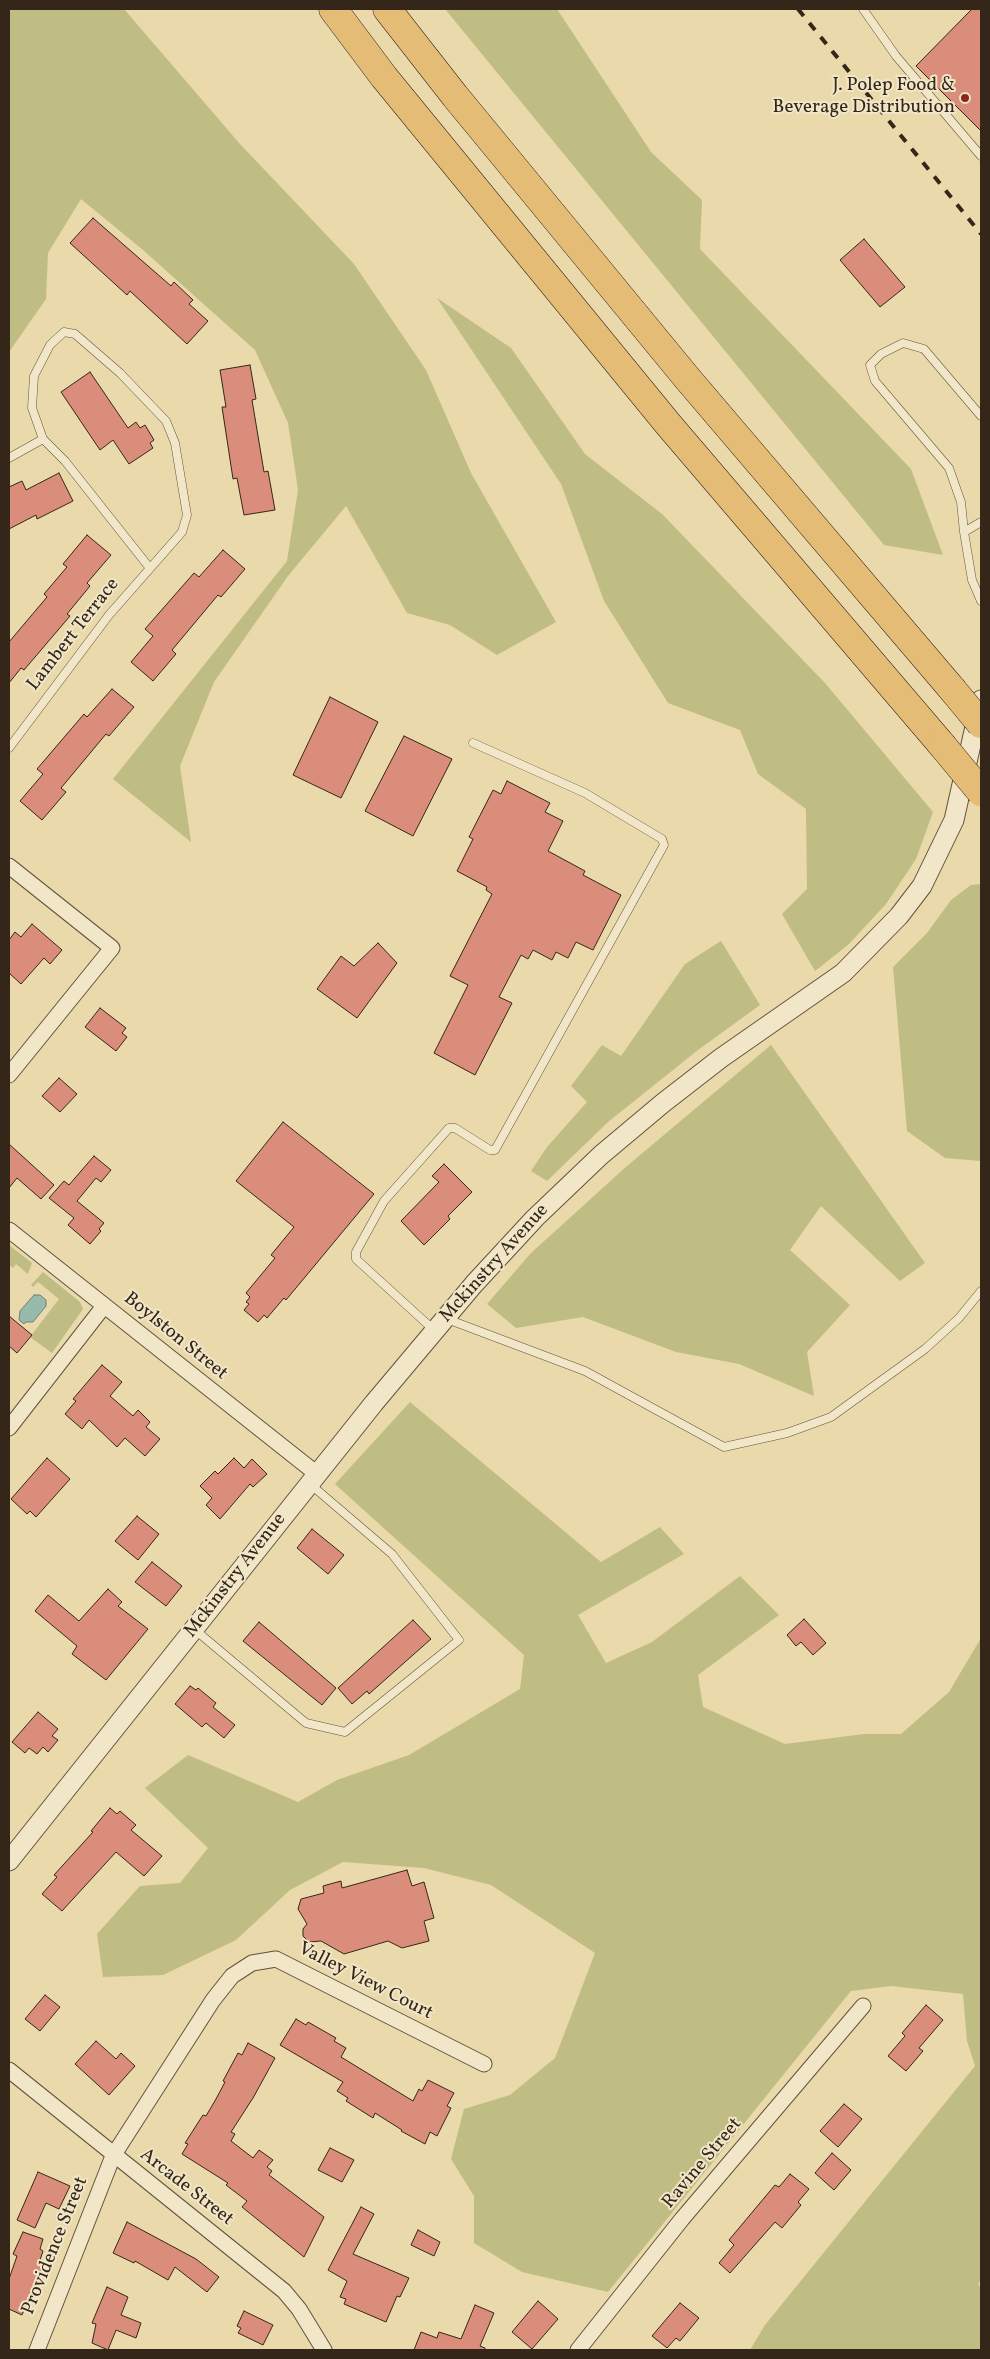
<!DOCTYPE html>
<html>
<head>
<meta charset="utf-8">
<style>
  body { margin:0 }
  #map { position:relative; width:990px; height:2359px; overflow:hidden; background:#ead9aa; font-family:Vollkorn,serif }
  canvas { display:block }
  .frame { position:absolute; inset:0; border:10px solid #35261a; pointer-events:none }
</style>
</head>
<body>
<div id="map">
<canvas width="990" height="2359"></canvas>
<div class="frame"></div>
</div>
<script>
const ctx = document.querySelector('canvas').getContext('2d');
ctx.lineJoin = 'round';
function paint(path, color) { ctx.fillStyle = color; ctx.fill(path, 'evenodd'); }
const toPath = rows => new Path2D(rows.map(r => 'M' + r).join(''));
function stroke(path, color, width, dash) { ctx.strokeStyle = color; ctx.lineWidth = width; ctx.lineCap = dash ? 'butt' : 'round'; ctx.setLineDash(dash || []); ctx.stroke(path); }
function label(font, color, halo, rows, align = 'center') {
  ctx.font = font + ' Vollkorn,serif'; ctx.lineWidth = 4; ctx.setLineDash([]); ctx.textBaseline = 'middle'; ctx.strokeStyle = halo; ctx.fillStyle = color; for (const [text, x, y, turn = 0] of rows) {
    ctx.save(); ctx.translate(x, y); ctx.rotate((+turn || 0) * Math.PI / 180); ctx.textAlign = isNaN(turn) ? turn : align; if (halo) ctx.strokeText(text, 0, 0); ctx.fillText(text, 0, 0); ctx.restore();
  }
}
const green = toPath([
  [9,9,124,9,240,144,354,264,426,370,471,473,556,622,497,655,450,625,407,613,346,506,288,576,214,682,180,766,191,842,113,779,287,561,298,490,288,423,255,350,143,250,81,199,48,253,46,299,9,352],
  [445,9,557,9,651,152,702,200,700,249,911,469,943,555,884,545],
  [437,298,511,348,585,454,662,514,825,683,933,812,916,859,886,904,849,944,815,971,782,914,807,889,806,809,758,774,740,730,668,703,604,601,561,484],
  [981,884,981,1161,945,1158,907,1131,893,967,927,933,951,900,971,885],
  [721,941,760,1005,698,1050,608,1122,547,1181,531,1171,547,1147,587,1102,571,1086,602,1045,621,1056,685,964],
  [771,1045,925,1263,900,1281,821,1206,790,1250,850,1305,807,1352,814,1396,739,1364,676,1352,583,1317,516,1328,487,1304,531,1253,627,1166],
  [9,1245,32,1263,28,1274,16,1264,13,1268,9,1265],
  [43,1272,80,1302,83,1309,52,1353,30,1337,59,1299,38,1282,33,1287,31,1285],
  [410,1402,601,1562,660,1527,684,1554,578,1615,606,1663,652,1642,740,1576,779,1615,698,1675,703,1707,785,1744,864,1734,901,1734,949,1692,981,1638,981,2280,978,2284,981,2288,981,2350,750,2350,765,2325,975,2066,967,2041,963,1994,891,1986,851,1991,608,2292,522,2272,474,2243,474,2196,451,2159,464,2109,510,2095,555,2058,595,1953,491,1885,424,1868,343,1862,290,1890,236,1940,163,1975,103,1977,97,1934,140,1886,180,1883,208,1848,145,1788,188,1755,298,1802,337,1780,409,1755,520,1689,524,1655,335,1484]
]);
const water = toPath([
  [34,1295,40,1295,46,1300,46,1306,33,1322,26,1322,24,1324,19,1320,20,1311,34,1295]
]);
const building = toPath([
  [972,9,981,9,981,131,916,66,972,9],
  [93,218,171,286,174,282,193,300,189,304,208,321,187,344,130,291,127,295,70,243,93,218],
  [864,239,905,287,880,307,840,260,864,239],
  [250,365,256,399,252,400,264,472,268,471,275,510,244,515,237,478,233,479,222,407,226,407,220,370,250,365],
  [90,372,128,428,136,422,140,428,145,425,154,440,150,443,153,448,129,464,113,440,100,450,61,392,90,372],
  [59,473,73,501,37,519,36,515,9,529,9,487,22,481,26,490,59,473],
  [87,535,111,555,87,583,90,586,67,614,70,616,24,670,21,668,9,683,9,642,47,597,44,594,67,567,63,564,87,535],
  [223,550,245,569,221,597,218,595,172,650,176,654,153,681,131,662,153,636,145,629,194,573,199,577,223,550],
  [112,689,134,707,109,736,106,734,61,788,66,792,42,820,20,801,43,774,37,769,84,714,87,717,112,689],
  [330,697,378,722,341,798,293,775,330,697],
  [404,736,452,759,413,836,365,811,404,736],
  [507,781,550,803,545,812,563,821,548,851,585,871,583,875,621,895,593,950,576,942,568,958,556,952,552,960,533,950,528,959,521,955,499,997,512,1003,475,1075,434,1053,468,985,450,976,492,894,486,890,487,887,457,871,473,839,469,837,493,790,501,794,507,781],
  [32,924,62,950,50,964,44,958,21,984,9,973,9,940,15,932,21,937,32,924],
  [378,943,397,963,357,1018,317,989,341,956,354,966,378,943],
  [100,1008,126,1028,122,1033,127,1037,116,1051,85,1027,100,1008],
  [59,1078,77,1094,60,1112,42,1096,59,1078],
  [283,1122,374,1194,286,1300,284,1298,267,1318,264,1315,258,1322,244,1310,249,1304,246,1302,250,1297,246,1293,275,1258,271,1255,294,1227,236,1181,283,1122],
  [9,1144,54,1185,41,1199,17,1178,9,1188,9,1144],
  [94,1156,111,1170,101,1182,96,1178,77,1201,104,1223,99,1229,101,1231,90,1244,68,1225,74,1218,49,1198,64,1181,69,1185,94,1156],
  [444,1164,472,1192,448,1216,450,1219,424,1245,401,1221,439,1182,432,1176,444,1164],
  [9,1316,32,1335,17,1353,9,1346,9,1316],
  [102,1365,122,1382,110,1396,133,1416,138,1410,150,1422,146,1427,160,1439,145,1456,125,1438,117,1447,89,1420,82,1429,65,1414,76,1401,73,1399,102,1365],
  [47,1458,70,1479,36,1517,30,1511,27,1514,11,1499,47,1458],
  [234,1458,244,1468,252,1459,267,1474,253,1487,250,1484,220,1519,206,1505,212,1498,200,1486,215,1471,218,1474,234,1458],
  [137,1516,159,1534,138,1560,115,1541,137,1516],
  [312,1529,344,1555,328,1574,297,1548,312,1529],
  [152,1562,182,1586,166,1606,135,1582,152,1562],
  [108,1589,122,1602,118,1606,148,1629,106,1680,72,1654,77,1646,35,1611,48,1595,79,1621,108,1589],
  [804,1619,826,1643,813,1655,801,1642,796,1646,787,1635,804,1619],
  [413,1620,431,1639,369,1694,367,1691,352,1704,338,1688,413,1620],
  [259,1622,336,1688,322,1705,243,1641,259,1622],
  [190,1686,196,1690,198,1688,216,1703,213,1707,235,1725,224,1738,206,1723,202,1727,175,1704,190,1686],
  [38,1712,58,1729,52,1736,58,1740,48,1752,43,1747,37,1754,29,1748,25,1753,12,1742,38,1712],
  [110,1808,117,1814,120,1811,136,1825,131,1830,162,1856,144,1876,116,1852,62,1911,42,1894,57,1877,54,1875,93,1832,91,1831,110,1808],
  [407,1870,412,1886,424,1882,434,1918,424,1921,429,1941,402,1948,388,1941,344,1954,321,1941,309,1942,303,1936,303,1929,307,1924,298,1909,301,1899,324,1893,323,1886,341,1881,342,1888,407,1870],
  [45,1995,60,2007,40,2031,25,2019,45,1995],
  [926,2005,943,2020,919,2048,923,2051,906,2071,888,2056,905,2036,902,2033,926,2005],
  [296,2019,306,2025,308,2022,336,2038,334,2041,346,2048,341,2057,413,2101,419,2089,422,2091,428,2080,454,2093,447,2106,451,2108,437,2136,430,2132,425,2144,401,2131,402,2130,375,2113,373,2118,346,2101,348,2098,337,2091,343,2082,280,2045,296,2019],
  [96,2041,116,2059,121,2053,135,2066,109,2095,75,2064,96,2041],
  [248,2043,275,2058,253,2098,231,2132,235,2134,231,2141,253,2158,259,2150,273,2160,267,2167,272,2171,269,2175,324,2217,304,2257,242,2207,247,2201,226,2185,228,2183,182,2154,188,2144,185,2143,203,2115,206,2116,216,2099,225,2082,223,2081,238,2053,242,2055,248,2043],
  [844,2104,862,2119,838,2147,820,2131,844,2104],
  [330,2148,354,2160,342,2182,318,2170,330,2148],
  [832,2153,851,2170,834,2190,815,2173,832,2153],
  [38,2172,70,2186,59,2209,46,2203,35,2228,17,2220,38,2172],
  [790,2174,809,2189,798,2202,801,2205,782,2228,775,2222,730,2273,719,2263,734,2245,729,2240,775,2185,779,2187,790,2174],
  [361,2207,374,2214,353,2254,409,2278,400,2297,397,2296,386,2322,344,2304,346,2299,340,2297,347,2281,328,2270,361,2207],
  [127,2222,196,2259,219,2277,207,2292,175,2267,168,2280,135,2261,134,2263,113,2253,127,2222],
  [418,2230,440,2242,434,2256,411,2245,418,2230],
  [23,2232,43,2239,40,2249,43,2251,39,2263,43,2264,22,2315,9,2309,9,2279,17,2256,13,2254,23,2232],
  [107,2287,128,2297,121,2315,141,2323,136,2338,116,2330,108,2350,92,2343,96,2324,92,2323,107,2287],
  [538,2301,558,2319,532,2349,512,2332,538,2301],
  [680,2303,699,2318,680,2341,676,2338,667,2348,652,2336,680,2303],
  [475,2305,494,2313,480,2346,485,2348,485,2350,414,2350,421,2332,437,2338,439,2332,461,2339,475,2305],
  [244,2311,273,2325,263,2345,238,2333,241,2328,237,2326,244,2311]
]);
const service = toPath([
  [863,9,896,56,981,156],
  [981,416,924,349,903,343,881,354,870,365,875,381,949,468,961,502,964,532,981,522],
  [9,458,43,439,65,461,149,567],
  [964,532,972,580,981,601],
  [9,748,109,615,182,532,187,515,175,443,166,421,120,373,75,334,64,332,50,345,34,376,32,408,43,439],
  [447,1319,585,1371,724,1447,787,1433,831,1417,925,1349,959,1318,981,1291],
  [435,1331,356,1259,356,1252,384,1201,449,1128,455,1128,490,1150,495,1150,664,845,662,839,585,793,473,743],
  [194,1629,306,1723,345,1732,459,1640,392,1554,310,1484]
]);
const minor = toPath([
  [9,866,112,948,9,1075],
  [9,1230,317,1474],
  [9,1428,104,1306],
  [9,2070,284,2291,299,2309,324,2350],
  [37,2350,113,2156,213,2000,232,1976,252,1963,276,1959,484,2064],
  [578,2350,682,2219,863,2006]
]);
const tertiary = toPath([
  [9,1861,374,1403,474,1284,535,1218,601,1155,663,1103,721,1058,843,973,899,916,922,886,954,820,981,700]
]);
const motorway = toPath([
  [333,9,384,77,668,424,942,745],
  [387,9,455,96,687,378,952,689]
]);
const rail = toPath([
  [798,9,981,234]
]);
const motorwayBridge = toPath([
  [952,689,981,724],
  [942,745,981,792]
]);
const markers = [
  [965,98,5,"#8f2418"]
];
const poiNames = [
  ["J. Polep Food &",955,87],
  ["Beverage Distribution",955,109]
];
const streetNames = [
  ["Lambert Terrace",74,635,-52],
  ["Mckinstry Avenue",495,1264,-48],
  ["Boylston Street",175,1337,39],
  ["Mckinstry Avenue",236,1576,-52],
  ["Valley View Court",365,1982,27],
  ["Ravine Street",703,2164,-50],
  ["Arcade Street",186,2188,38],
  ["Providence Street",56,2246,-68]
];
paint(green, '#bfbd83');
paint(water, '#98baac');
stroke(water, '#707f72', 1);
paint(building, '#db8d7c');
stroke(building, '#35261a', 1);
stroke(service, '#62533e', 9);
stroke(minor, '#62533e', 17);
stroke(tertiary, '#62533e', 21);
stroke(motorway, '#35261a', 29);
stroke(service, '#f1e6c8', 8);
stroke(minor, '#f1e6c8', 15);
stroke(tertiary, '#f1e6c8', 19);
stroke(motorway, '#e5bc75', 28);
stroke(rail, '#35261a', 4, [9, 9]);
stroke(motorwayBridge, '#35261a', 29, []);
stroke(motorwayBridge, '#e5bc75', 28);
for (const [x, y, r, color] of markers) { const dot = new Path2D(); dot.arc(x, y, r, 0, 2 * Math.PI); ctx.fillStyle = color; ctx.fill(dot); stroke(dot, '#f1e6c8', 2); }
label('19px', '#35261a', '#f1e6c8', poiNames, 'right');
label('19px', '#35261a', '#f1e6c8', streetNames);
</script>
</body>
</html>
